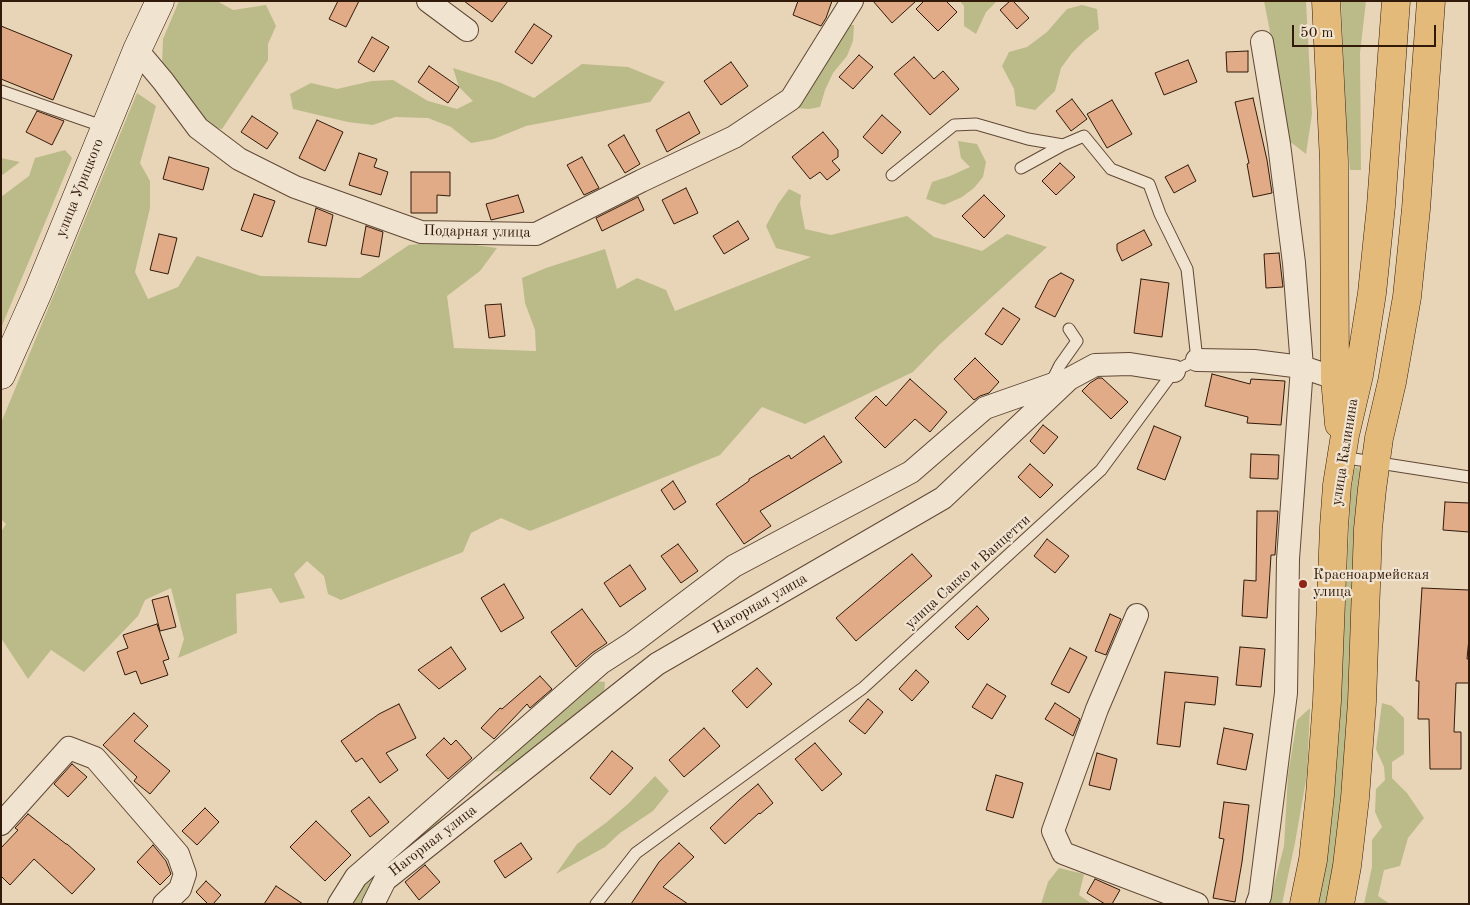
<!DOCTYPE html>
<html>
<head>
<meta charset="utf-8">
<style>
  body { margin:0 }
  #map { position:relative; width:1470px; height:905px; overflow:hidden; background:#e8d4b6; font-family:"Old Standard TT",serif }
  canvas { display:block }
  .frame { position:absolute; inset:0; border:2px solid #321a0b; pointer-events:none }
  .scale { position:absolute; left:1292px; top:25px; width:144px; height:22px; box-sizing:border-box; border:2px solid #321a0b; border-top:0; padding-left:6px; font-size:15px; line-height:18px; white-space:nowrap; color:#321a0b; -webkit-text-stroke:4px #f0e3d0; paint-order:stroke }
</style>
</head>
<body>
<div id="map">
<canvas width="1470" height="905"></canvas>
<div class="frame"></div>
<div class="scale">50 m</div>
</div>
<script>
const ctx = document.querySelector('canvas').getContext('2d');
ctx.lineJoin = 'round';
function paint(path, color) { ctx.fillStyle = color; ctx.fill(path, 'evenodd'); }
const toPath = rows => new Path2D(rows.map(r => 'M' + r).join(''));
function stroke(path, color, width, dash) { ctx.strokeStyle = color; ctx.lineWidth = width; ctx.lineCap = dash ? 'butt' : 'round'; ctx.setLineDash(dash || []); ctx.stroke(path); }
function label(font, color, halo, rows, align = 'center') {
  ctx.font = font + ' "Old Standard TT",serif'; ctx.lineWidth = 4.5; ctx.setLineDash([]); ctx.textBaseline = 'middle'; ctx.strokeStyle = halo; ctx.fillStyle = color; for (const [text, x, y, turn = 0] of rows) {
    ctx.save(); ctx.translate(x, y); ctx.rotate((+turn || 0) * Math.PI / 180); ctx.textAlign = isNaN(turn) ? turn : align; if (halo) ctx.strokeText(text, 0, 0); ctx.fillText(text, 0, 0); ctx.restore();
  }
}
const green = toPath([
  [179,1,217,1,233,10,266,5,276,26,268,44,268,60,222,129,209,127,162,64,163,39],
  [960,1,997,1,986,12,976,34,964,26,964,6],
  [1264,1,1306,1,1312,114,1306,154,1284,137,1285,109],
  [1341,1,1366,1,1360,53,1361,170,1350,170,1347,137],
  [1082,5,1097,9,1099,29,1085,40,1072,53,1061,68,1055,91,1035,110,1016,106,1014,89,1002,66,1009,52,1027,47,1047,32,1067,9],
  [844,25,854,25,853,41,847,56,833,73,825,90,820,107,809,109,796,108],
  [582,64,628,67,665,82,650,102,526,126,494,139,471,143,451,127,428,118,395,117,373,125,348,122,293,109,290,94,311,83,337,89,372,81,393,80,428,101,457,109,473,101,459,87,453,68,501,83,534,98],
  [137,93,156,106,140,163,150,181,150,208,135,272,148,299,178,287,197,256,261,276,360,278,409,245,448,241,497,248,480,271,447,296,454,348,536,351,535,330,525,303,522,278,546,268,605,249,617,289,637,278,666,290,675,311,811,257,776,248,766,226,778,204,789,189,801,195,800,203,805,229,831,235,907,216,934,237,982,251,1007,234,1047,247,939,345,913,372,805,424,762,407,720,455,530,531,501,518,471,533,463,552,341,600,328,594,324,576,307,561,294,574,305,598,280,603,271,588,236,594,237,633,178,658,184,639,171,588,145,600,138,616,84,672,51,650,28,679,1,638,1,532,6,524,1,519,1,423],
  [958,141,977,144,986,162,983,177,974,188,962,197,944,205,926,199,932,182,950,176,970,167,961,158],
  [65,150,72,158,1,328,1,197,29,176,35,158],
  [1,158,20,162,1,176],
  [1356,467,1360,468,1361,477,1342,819,1327,904,1317,904,1325,865,1333,809,1339,734,1349,529,1351,491,1354,470],
  [594,681,605,682,604,695,511,769,496,772,492,765],
  [1382,703,1392,706,1404,718,1404,754,1392,762,1392,778,1407,793,1424,818,1408,838,1400,866,1384,870,1378,896,1390,904,1364,904,1372,867,1372,840,1382,827,1375,812,1376,789,1385,780,1384,767,1376,749],
  [1310,708,1307,774,1295,843,1282,904,1269,904,1284,846,1288,775,1297,720],
  [655,776,669,791,653,811,620,833,605,847,556,874,577,844,607,822,629,803],
  [443,819,410,852,375,875,361,904,345,904,415,831],
  [1059,868,1084,874,1079,895,1092,904,1041,904,1048,882]
]);
const building = toPath([
  [338,1,359,1,346,27,329,19,338,1],
  [464,1,508,1,492,22,464,1],
  [798,1,832,1,826,18,821,26,793,15,798,1],
  [873,1,916,1,892,23,873,1],
  [924,1,946,1,957,12,938,31,916,9,924,1],
  [1010,1,1013,1,1029,18,1017,29,1000,10,1010,1],
  [534,24,552,36,532,64,515,52,534,24],
  [1,26,72,55,53,100,1,79,1,26],
  [372,37,389,47,374,72,358,62,372,37],
  [1248,51,1248,72,1227,72,1226,52,1248,51],
  [859,55,873,67,853,89,839,77,859,55],
  [914,57,934,79,943,71,959,89,930,115,894,74,914,57],
  [1188,60,1197,82,1164,95,1155,73,1188,60],
  [731,62,748,86,721,105,704,81,731,62],
  [429,66,459,87,448,103,418,82,429,66],
  [1253,98,1267,160,1272,193,1253,197,1247,164,1249,163,1235,102,1253,98],
  [1072,99,1087,119,1071,131,1056,111,1072,99],
  [1112,100,1132,134,1107,148,1087,114,1112,100],
  [37,111,64,121,52,145,26,132,37,111],
  [689,112,700,133,667,152,656,130,689,112],
  [882,115,901,132,882,154,863,137,882,115],
  [252,116,278,133,267,149,241,132,252,116],
  [317,120,343,132,325,171,299,158,317,120],
  [823,132,838,150,838,157,832,161,840,170,827,180,820,172,810,179,792,157,823,132],
  [624,135,640,164,625,173,608,145,624,135],
  [359,153,377,159,374,167,388,172,381,195,349,185,359,153],
  [169,157,209,168,203,190,163,179,169,157],
  [582,157,599,188,584,195,567,165,582,157],
  [1060,163,1075,177,1056,195,1042,181,1060,163],
  [1188,165,1196,181,1174,193,1165,177,1188,165],
  [411,172,450,172,450,196,437,195,437,213,411,213,411,172],
  [686,188,698,213,674,224,662,200,686,188],
  [254,194,275,201,262,237,241,230,254,194],
  [518,195,524,212,491,220,486,204,518,195],
  [984,195,1005,216,984,238,962,216,984,195],
  [638,197,644,210,602,231,596,218,638,197],
  [316,208,333,215,326,246,308,242,316,208],
  [738,221,749,239,724,254,713,236,738,221],
  [366,226,383,232,379,257,361,254,366,226],
  [1144,230,1152,245,1122,261,1117,250,1117,244,1144,230],
  [159,234,177,238,168,274,150,270,159,234],
  [1279,253,1283,287,1266,288,1264,254,1279,253],
  [1061,273,1074,280,1055,317,1035,307,1049,280,1061,273],
  [1141,279,1169,283,1162,337,1134,333,1141,279],
  [501,304,505,336,489,338,485,305,501,304],
  [1003,308,1020,319,1002,345,985,334,1003,308],
  [975,358,999,382,989,393,980,396,974,400,954,379,975,358],
  [1212,374,1250,384,1251,379,1285,381,1281,425,1247,423,1248,417,1205,406,1212,374],
  [1098,378,1102,378,1128,402,1111,419,1082,391,1090,383,1098,378],
  [910,379,947,412,930,432,915,419,885,448,855,418,876,396,886,406,910,379],
  [1043,425,1058,437,1044,454,1030,441,1043,425],
  [1154,426,1181,437,1165,480,1137,469,1154,426],
  [824,436,842,462,760,511,771,526,744,544,716,504,749,481,749,479,789,455,791,459,824,436],
  [1251,454,1279,455,1278,479,1250,478,1251,454],
  [1030,464,1053,485,1040,498,1018,477,1030,464],
  [673,481,686,502,674,510,661,490,673,481],
  [1445,502,1469,503,1469,532,1443,530,1445,502],
  [1257,511,1278,511,1275,555,1271,555,1267,618,1242,616,1244,580,1256,581,1257,511],
  [1047,539,1069,556,1055,573,1034,556,1047,539],
  [678,544,698,571,681,583,661,556,678,544],
  [912,554,932,576,856,641,836,618,912,554],
  [630,565,646,589,620,607,604,583,630,565],
  [504,584,524,618,501,632,481,598,504,584],
  [1422,588,1469,590,1469,638,1467,659,1469,659,1469,683,1456,683,1454,732,1461,732,1461,769,1430,769,1429,719,1418,719,1419,681,1416,681,1422,588],
  [168,596,176,627,160,631,152,600,168,596],
  [977,606,989,619,968,640,955,627,977,606],
  [582,609,607,643,592,653,576,667,551,632,582,609],
  [1110,614,1121,619,1106,655,1095,651,1110,614],
  [157,624,169,659,163,661,168,675,141,684,136,671,125,675,117,652,128,648,123,635,157,624],
  [451,647,466,669,439,689,418,670,451,647],
  [1240,647,1265,649,1261,687,1236,685,1240,647],
  [1070,648,1087,657,1069,693,1051,684,1070,648],
  [757,668,772,684,747,708,732,691,757,668],
  [916,670,929,682,912,701,899,689,916,670],
  [1165,672,1218,677,1215,705,1185,702,1180,747,1157,744,1165,672],
  [540,676,552,689,530,708,527,704,494,739,481,728,500,708,502,709,540,676],
  [987,684,1006,696,992,719,972,707,987,684],
  [868,699,883,712,865,734,849,721,868,699],
  [1055,703,1080,719,1073,736,1045,719,1055,703],
  [399,704,416,738,386,753,398,770,380,783,362,758,356,762,341,741,379,714,399,704],
  [134,713,148,726,134,741,170,771,150,794,134,781,137,777,103,745,134,713],
  [704,728,720,746,684,777,669,760,704,728],
  [1224,728,1253,734,1246,770,1217,764,1224,728],
  [444,738,451,745,456,740,472,758,448,779,426,755,444,738],
  [815,743,842,774,822,791,795,759,815,743],
  [612,751,633,768,610,795,590,778,612,751],
  [1097,753,1117,759,1110,790,1089,785,1097,753],
  [72,764,87,777,68,797,54,784,72,764],
  [996,775,1023,783,1013,818,986,810,996,775],
  [758,784,773,803,760,814,759,813,725,844,710,828,739,800,758,784],
  [369,797,389,822,370,837,351,811,369,797],
  [1224,802,1249,805,1242,862,1235,902,1213,898,1224,839,1219,838,1224,802],
  [205,808,219,822,197,845,182,831,205,808],
  [28,814,66,844,67,844,95,869,72,894,34,859,10,885,1,876,1,848,18,830,15,828,28,814],
  [316,821,351,855,325,881,290,847,316,821],
  [521,843,532,859,505,878,494,861,521,843],
  [679,843,694,857,663,887,688,904,631,904,659,862,679,843],
  [153,845,166,861,171,874,160,885,137,862,153,845],
  [425,865,440,882,419,900,405,882,425,865],
  [1095,879,1120,890,1112,904,1105,904,1087,893,1095,879],
  [206,881,221,895,213,904,208,904,196,892,206,881],
  [276,886,303,904,264,904,276,886]
]);
const lane = toPath([
  [1,91,105,127],
  [1021,168,1063,145],
  [1051,383,1060,365,1077,341,1069,329],
  [1341,457,1469,477],
  [596,904,636,853,863,688,1101,470,1174,371,1197,360,1187,269,1160,214,1149,184,1111,169,1084,136,1063,145,1028,139,976,124,954,125,892,175]
]);
const street = toPath([
  [428,1,467,30],
  [137,50,163,81,198,128,239,159,295,187,421,232,536,234,641,181,734,137,791,99,852,1],
  [1197,360,1254,361,1302,367,1335,378],
  [1137,615,1097,709,1053,831,1063,853,1197,904],
  [1,824,69,748,95,758,178,854,185,874,180,889,164,904],
  [339,904,356,877,601,663,632,643,734,566,911,472,985,408,1062,381],
  [373,904,385,880,657,664,943,498,1069,379,1095,365,1130,364,1174,371],
  [1257,904,1260,896,1286,693,1288,559,1302,367,1294,263,1279,144,1262,42]
]);
const secondary = toPath([
  [1,375,38,292,137,50,160,1]
]);
const primary = toPath([
  [1326,1,1334,161,1335,378,1339,424],
  [1304,904,1313,860,1320,795,1327,701,1334,527,1337,485,1345,435,1359,375,1372,293,1381,206,1396,1],
  [1340,904,1347,866,1355,798,1362,702,1368,529,1372,489,1379,438,1392,382,1407,297,1416,209,1431,1]
]);
const markers = [
  [1303,584,5,"#8f2418"]
];
const streetNames = [
  ["улица Урицкого",80,188,-68],
  ["Подарная улица",477,232,1],
  ["улица Калинина",1345,452,-81],
  ["улица Сакко и Ванцетти",968,572,-42],
  ["Нагорная улица",760,604,-30],
  ["Нагорная улица",433,841,-38]
];
const poiNames = [
  ["Красноармейская",1313,575],
  ["улица",1313,592]
];
paint(green, '#bbbb8a');
paint(building, '#e0ab86');
stroke(building, '#321a0b', 1);
stroke(lane, '#604836', 13);
stroke(street, '#604836', 24);
stroke(secondary, '#321a0b', 29);
stroke(primary, '#321a0b', 29);
stroke(lane, '#f0e3d0', 11);
stroke(street, '#f0e3d0', 22);
stroke(secondary, '#f0e3d0', 28);
stroke(primary, '#e4ba7b', 28);
for (const [x, y, r, color] of markers) { const dot = new Path2D(); dot.arc(x, y, r, 0, 2 * Math.PI); ctx.fillStyle = color; ctx.fill(dot); stroke(dot, '#f0e3d0', 2); }
label('15px', '#321a0b', '#f0e3d0', streetNames);
label('15px', '#321a0b', '#f0e3d0', poiNames, 'left');
</script>
</body>
</html>
